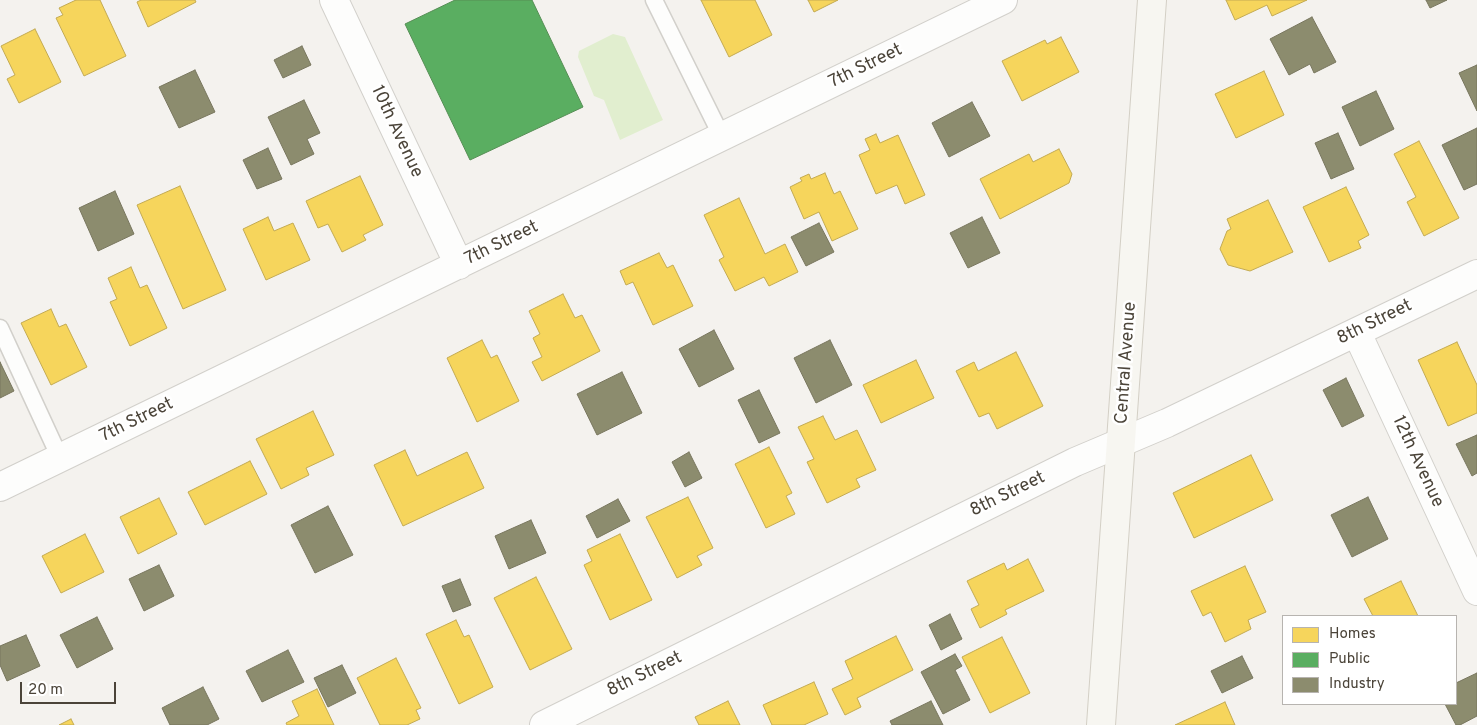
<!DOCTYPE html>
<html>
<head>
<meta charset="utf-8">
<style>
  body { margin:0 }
  #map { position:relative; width:1477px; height:725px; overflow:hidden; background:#f4f2ee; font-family:Overpass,sans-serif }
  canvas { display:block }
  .legend { position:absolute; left:1282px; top:615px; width:175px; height:90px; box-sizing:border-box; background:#fff; border:1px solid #b7b4b0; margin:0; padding:6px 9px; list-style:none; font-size:15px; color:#4b4439 }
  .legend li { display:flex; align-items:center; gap:10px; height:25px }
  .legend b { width:25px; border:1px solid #b7b4b0 }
  .scale { position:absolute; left:20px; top:682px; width:96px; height:22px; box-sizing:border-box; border:2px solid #4b4439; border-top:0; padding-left:6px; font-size:15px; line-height:18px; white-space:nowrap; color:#4b4439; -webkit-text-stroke:4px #fff; paint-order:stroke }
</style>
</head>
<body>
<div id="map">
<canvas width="1477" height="725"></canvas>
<ul class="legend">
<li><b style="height:14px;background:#f6d55c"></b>Homes</li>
<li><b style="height:14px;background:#5aae61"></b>Public</li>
<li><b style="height:14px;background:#8c8c6e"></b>Industry</li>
</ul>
<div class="scale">20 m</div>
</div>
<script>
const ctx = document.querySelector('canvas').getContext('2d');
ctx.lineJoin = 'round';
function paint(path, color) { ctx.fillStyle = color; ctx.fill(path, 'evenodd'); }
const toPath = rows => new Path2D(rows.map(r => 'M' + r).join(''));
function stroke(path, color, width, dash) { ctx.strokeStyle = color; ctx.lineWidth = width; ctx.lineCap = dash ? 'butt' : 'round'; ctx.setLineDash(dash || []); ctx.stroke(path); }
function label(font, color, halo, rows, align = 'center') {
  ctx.font = font + ' Overpass,sans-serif'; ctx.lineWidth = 5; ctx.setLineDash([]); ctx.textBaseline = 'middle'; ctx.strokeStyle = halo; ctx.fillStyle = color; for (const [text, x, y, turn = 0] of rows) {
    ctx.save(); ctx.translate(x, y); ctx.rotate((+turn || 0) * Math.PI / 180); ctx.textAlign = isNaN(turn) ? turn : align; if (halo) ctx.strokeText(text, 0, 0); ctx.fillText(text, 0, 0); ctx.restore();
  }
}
const green = toPath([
  [613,34,625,37,663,120,620,140,604,100,594,96,578,57,579,51]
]);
const homes = toPath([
  [76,0,100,0,126,56,84,76,56,18,63,15,59,8,76,0],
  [141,0,195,0,196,2,148,27,137,2,141,0],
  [701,0,755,0,772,35,729,57,701,0],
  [808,0,838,0,814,12,808,0],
  [1226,0,1307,0,1272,16,1267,5,1235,20,1226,0],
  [35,29,61,82,19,103,7,79,15,75,1,46,35,29],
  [1061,37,1079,72,1022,101,1002,61,1045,40,1047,44,1061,37],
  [1264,71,1284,115,1236,138,1215,94,1264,71],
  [876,134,880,143,898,135,925,195,905,204,897,185,876,194,859,155,870,150,865,139,876,134],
  [1419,141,1459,218,1424,236,1407,202,1416,197,1394,154,1419,141],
  [1059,149,1072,174,1069,183,1000,219,980,179,1029,154,1033,162,1059,149],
  [825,173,834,194,840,191,858,229,832,241,819,212,804,219,790,187,802,181,800,178,809,174,811,179,825,173],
  [360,176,383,225,363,235,366,240,342,252,328,224,318,228,306,201,360,176],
  [180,186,226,290,183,309,137,205,180,186],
  [1346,187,1369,235,1358,241,1361,248,1329,262,1303,207,1346,187],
  [739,198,765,254,785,244,798,272,769,286,764,277,735,291,719,260,724,257,704,215,739,198],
  [1268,200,1293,252,1250,271,1228,265,1220,249,1227,231,1231,229,1227,219,1268,200],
  [268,217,274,231,293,223,310,260,266,280,243,229,268,217],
  [659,253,667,268,673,265,693,306,653,325,633,282,626,285,620,271,659,253],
  [131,267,140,288,147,285,167,328,130,346,110,302,117,299,108,278,131,267],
  [563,294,575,318,582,315,600,351,542,381,532,362,542,357,533,338,540,334,529,311,563,294],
  [51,309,59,327,66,324,87,367,51,385,21,323,51,309],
  [482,340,491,358,497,355,519,401,477,422,447,358,482,340],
  [1457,342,1477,385,1477,413,1448,426,1418,360,1457,342],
  [1016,352,1043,406,997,429,989,413,979,417,956,371,974,362,978,371,1016,352],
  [916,360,934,398,881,423,863,385,916,360],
  [313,411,334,455,306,468,309,475,281,489,256,439,313,411],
  [823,416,835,440,857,430,876,470,856,479,860,487,827,503,807,462,814,459,798,427,823,416],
  [769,447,792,493,786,496,795,514,766,528,735,464,769,447],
  [405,450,417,476,467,452,484,488,403,526,374,465,405,450],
  [1251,455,1273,500,1194,538,1173,493,1251,455],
  [250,461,267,494,205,525,188,492,250,461],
  [688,497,713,548,697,556,702,565,677,578,646,517,688,497],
  [159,498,177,534,138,554,120,517,159,498],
  [85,534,104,572,61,593,42,556,85,534],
  [620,534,652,600,610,620,584,565,592,561,587,550,620,534],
  [1028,559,1044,591,1005,610,1007,614,980,628,971,609,979,605,967,581,1004,563,1007,570,1028,559],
  [1245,566,1266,612,1248,620,1251,629,1225,642,1211,612,1203,616,1191,591,1245,566],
  [536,577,572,649,530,670,494,598,536,577],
  [1401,581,1418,616,1373,616,1364,599,1401,581],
  [456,620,464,637,469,635,493,687,459,704,426,634,456,620],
  [896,636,913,670,857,698,861,707,845,715,832,689,853,679,845,661,896,636],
  [1002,637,1030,693,990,713,962,657,1002,637],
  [396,658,421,708,416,710,420,719,407,725,380,725,357,678,396,658],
  [814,682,828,714,804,725,772,725,763,705,814,682],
  [317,689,334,725,287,725,286,723,299,716,292,701,317,689],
  [728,701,740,725,699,725,695,717,728,701],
  [1225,702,1235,725,1175,725,1225,702],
  [71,719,74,725,59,725,71,719]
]);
const public = toPath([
  [455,0,532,0,583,107,470,160,405,24,455,0]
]);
const industry = toPath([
  [1426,0,1447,0,1430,8,1426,0],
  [1312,17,1336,62,1314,73,1310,64,1289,75,1270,39,1312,17],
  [302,46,311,65,283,78,274,60,302,46],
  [1477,65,1477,111,1459,73,1477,65],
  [195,70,215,112,179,128,159,87,195,70],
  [1376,91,1394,129,1360,146,1342,107,1376,91],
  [304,100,320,133,307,139,314,154,291,165,268,117,304,100],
  [972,102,990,136,949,157,932,123,972,102],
  [1477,128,1477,184,1464,190,1442,145,1477,128],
  [1338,133,1354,169,1331,179,1315,143,1338,133],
  [268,148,282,179,257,189,243,160,268,148],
  [115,191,134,234,98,251,79,208,115,191],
  [982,217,1000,253,968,268,950,233,982,217],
  [819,223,834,252,806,266,791,237,819,223],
  [714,330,734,369,699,387,679,349,714,330],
  [830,340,852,385,816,403,794,358,830,340],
  [0,362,14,391,0,398,0,362],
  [622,372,642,413,597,435,577,394,622,372],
  [1346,378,1364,416,1342,427,1323,390,1346,378],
  [759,390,780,433,759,443,738,400,759,390],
  [1477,435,1477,473,1472,476,1456,444,1477,435],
  [689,452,702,478,685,487,672,462,689,452],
  [1368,497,1388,539,1352,557,1331,515,1368,497],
  [618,499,630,521,597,538,586,516,618,499],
  [328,506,353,555,315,573,291,525,328,506],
  [531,520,546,553,509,569,495,536,531,520],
  [159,565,174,596,144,611,129,579,159,565],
  [460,579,471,605,453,612,442,586,460,579],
  [950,614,962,639,941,650,929,625,950,614],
  [97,617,113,649,77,668,60,635,97,617],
  [26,635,40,666,7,681,0,665,0,646,26,635],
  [288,650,304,682,262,702,246,671,288,650],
  [955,654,962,666,955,670,970,700,943,714,921,672,955,654],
  [1242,656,1253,678,1222,693,1211,671,1242,656],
  [342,665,356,693,328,707,314,678,342,665],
  [1477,673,1477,716,1460,725,1456,725,1445,704,1456,704,1456,683,1477,673],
  [203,687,219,719,207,725,170,725,162,708,203,687],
  [931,701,943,725,892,725,890,721,931,701]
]);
const lane = toPath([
  [654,0,722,137],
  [0,328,60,458]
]);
const street = toPath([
  [334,0,459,265],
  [1357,333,1477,591],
  [0,487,1003,0],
  [544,725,1075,462,1167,423,1477,274]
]);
const secondary = toPath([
  [1101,725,1152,0]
]);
const streetNames = [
  ["7th Street",866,67,-26],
  ["10th Avenue",396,132,65],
  ["7th Street",502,244,-26],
  ["8th Street",1375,323,-26],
  ["Central Avenue",1127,363,-86],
  ["7th Street",137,421,-26],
  ["12th Avenue",1417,462,65],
  ["8th Street",1008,495,-26],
  ["8th Street",645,675,-26]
];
paint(green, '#e1eecf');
paint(homes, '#f6d55c');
stroke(homes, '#c3aa52', 1);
paint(public, '#5aae61');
stroke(public, '#568e55', 1);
paint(industry, '#8c8c6e');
stroke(industry, '#78765e', 1);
stroke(lane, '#d2d0cb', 19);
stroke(street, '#d2d0cb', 30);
stroke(secondary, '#d3cfc5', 30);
stroke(lane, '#fdfdfc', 16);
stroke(street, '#fdfdfc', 28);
stroke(secondary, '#f7f6f1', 28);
label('18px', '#4b4439', '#fff', streetNames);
</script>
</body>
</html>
